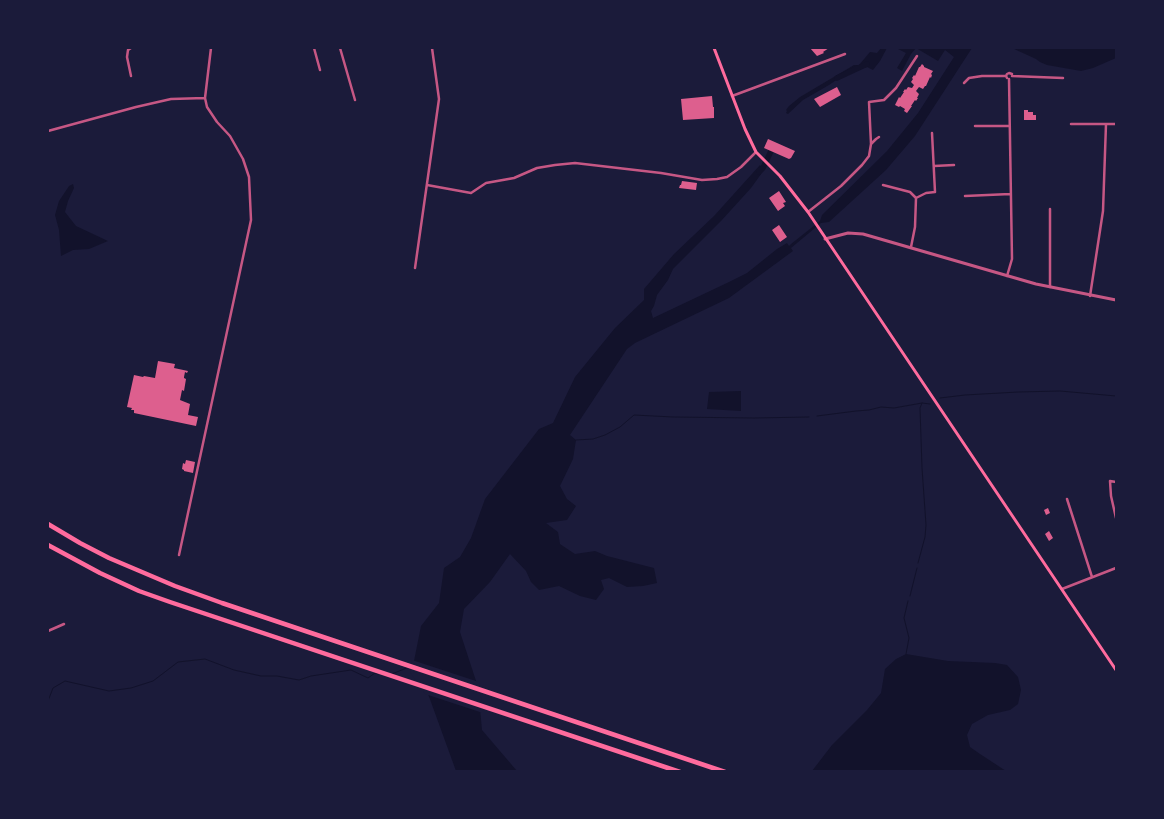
<!DOCTYPE html>
<html>
<head>
<meta charset="utf-8">
<style>
  body { margin:0 }
  #map { position:relative; width:1164px; height:819px; overflow:hidden; background:#1b1b3a; font-family:Karla,sans-serif }
  canvas { display:block }
  .frame { position:absolute; inset:0; border:49px solid #1b1b3a; pointer-events:none }
</style>
</head>
<body>
<div id="map">
<canvas width="1164" height="819"></canvas>
<div class="frame"></div>
</div>
<script>
const ctx = document.querySelector('canvas').getContext('2d');
ctx.lineJoin = 'round';
function paint(path, color) { ctx.fillStyle = color; ctx.fill(path, 'evenodd'); }
const toPath = rows => new Path2D(rows.map(r => 'M' + r).join(''));
function stroke(path, color, width, dash) { ctx.strokeStyle = color; ctx.lineWidth = width; ctx.lineCap = dash ? 'butt' : 'round'; ctx.setLineDash(dash || []); ctx.stroke(path); }
const water = toPath([
  [881,48,887,48,880,61,873,70,867,67,861,69,860,66,845,74,829,85,803,100,788,114,786,113,787,111,786,110,789,106,800,97,854,65,859,65,870,52,877,53],
  [899,48,972,48,915,136,886,170,829,222,821,223,791,248,793,251,729,298,635,343,627,349,570,435,576,440,573,459,560,486,567,499,576,506,567,520,546,523,558,532,560,544,575,554,595,551,607,556,654,568,657,583,643,586,627,587,609,578,601,580,604,589,596,600,580,596,559,586,539,590,531,582,526,571,510,554,490,582,464,609,460,632,478,687,482,730,517,771,456,771,427,691,412,671,421,626,439,603,444,568,460,557,471,538,485,499,539,429,553,423,575,377,615,328,644,300,644,289,674,254,714,216,760,165,764,170,751,188,721,221,673,269,668,280,657,295,654,306,651,311,653,318,729,282,747,273,777,249,787,243,789,246,791,244,820,221,822,215,887,151,918,113,954,57,945,50,938,61,916,48,911,54,902,71,897,68,906,53,898,49],
  [1012,48,1116,48,1116,58,1093,68,1081,71,1047,65,1040,62,1036,59],
  [73,184,74,188,68,201,65,212,76,226,108,241,89,249,73,250,61,256,59,230,55,215,59,201,69,186],
  [741,391,741,411,707,409,709,392],
  [906,654,948,661,995,663,1007,665,1018,677,1021,690,1018,704,1010,710,988,715,972,724,967,735,970,747,980,754,1003,769,1006,771,812,771,832,745,867,710,881,693,885,669,896,659]
]);
const pier = toPath([
  [412,660,479,682,483,713,425,694,410,672]
]);
const stream = toPath([
  [940,398,965,395,1018,392,1060,391,1116,396],
  [817,416,856,411,869,410,881,407,894,408,922,403,930,404],
  [576,440,593,439,605,435,620,427,634,415,673,417,754,418,809,417],
  [918,563,925,537,926,525,922,468,920,408,922,403],
  [910,596,917,568],
  [906,654,909,638,904,618,908,601],
  [392,674,409,667],
  [48,701,53,688,65,681,109,691,131,688,153,681,178,662,205,659,234,670,261,676,277,676,299,680,311,676,351,670,368,678,375,673,378,674]
]);
const canal = toPath([
  [837,78,867,64],
  [759,172,763,168,771,151]
]);
const building = toPath([
  [810,48,829,48,823,52,824,53,817,56],
  [922,64,924,66,924,67,933,71,931,74,932,75,931,78,930,77,926,86,925,86,923,89,919,87,916,91,919,94,917,98,918,98,916,101,915,100,911,106,912,106,907,113,904,111,905,109,900,106,899,107,895,105,899,97,900,98,904,92,903,92,905,89,906,90,908,87,912,88,914,85,911,82,913,79,912,78,914,75,915,76,919,67,920,67],
  [837,87,841,95,820,107,814,99],
  [712,96,713,107,714,107,714,118,683,120,681,99],
  [1024,110,1028,110,1028,112,1033,112,1033,115,1036,115,1036,120,1024,120],
  [768,139,795,151,791,158,789,159,764,148],
  [682,181,697,183,696,190,679,188,680,185,681,185],
  [779,191,786,202,783,203,785,206,778,211,769,198],
  [779,225,787,237,780,242,772,230],
  [158,361,175,364,174,368,188,371,187,373,185,372,184,377,184,378,186,379,184,391,182,390,180,400,190,404,188,415,198,417,196,426,134,413,134,410,131,410,132,408,127,407,134,375,143,377,144,376,155,378],
  [186,460,195,462,193,473,184,471,184,470,182,469,183,463,185,464],
  [1048,508,1050,513,1046,515,1044,510],
  [1049,531,1053,538,1049,541,1045,534]
]);
const minor = toPath([
  [314,48,320,70],
  [340,48,355,100],
  [131,76,127,57,128,50,131,48],
  [1012,76,1063,78],
  [1007,78,1006,76,1007,74,1009,73,1012,74],
  [964,83,969,78,982,76,1006,76],
  [732,96,845,54],
  [1071,124,1106,124],
  [975,126,1009,126],
  [48,131,136,107,171,99,205,98],
  [871,144,869,102,884,100,896,88,917,56],
  [934,166,954,165],
  [427,185,471,193,486,183,514,178,537,168,555,165,575,163,661,173,702,180,717,179,727,177,741,167,756,152],
  [883,185,910,192,916,198,915,227,911,247],
  [965,196,1010,194],
  [916,198,926,193,935,192,932,133],
  [1050,209,1050,287],
  [808,212,841,186,862,165,869,156,871,144,876,139,879,137],
  [415,268,439,99,432,48],
  [1007,276,1012,259,1009,79],
  [1090,296,1103,211,1106,124,1116,124],
  [1116,482,1110,481,1111,496,1116,518],
  [1067,499,1092,577],
  [179,555,251,220,249,177,243,159,230,136,217,122,207,107,205,98,211,48],
  [1062,589,1116,568],
  [48,631,64,624]
]);
const tertiary = toPath([
  [825,239,848,233,863,234,1036,284,1116,300]
]);
const secondary = toPath([
  [714,48,745,129,756,152,780,176,808,212,1116,670]
]);
const motorway = toPath([
  [48,524,80,543,109,558,175,586,222,603,725,772],
  [48,545,100,573,139,591,170,602,680,772]
]);
paint(water, '#12122b');
paint(pier, '#1b1b3a');
stroke(stream, '#12122b', 1);
stroke(canal, '#12122b', 5.5);
paint(building, '#dd5f8e');
stroke(minor, '#c65784', 2.5);
stroke(tertiary, '#c65784', 3);
stroke(secondary, '#ff6b9d', 3);
stroke(motorway, '#ff6b9d', 4.5);
</script>
</body>
</html>
